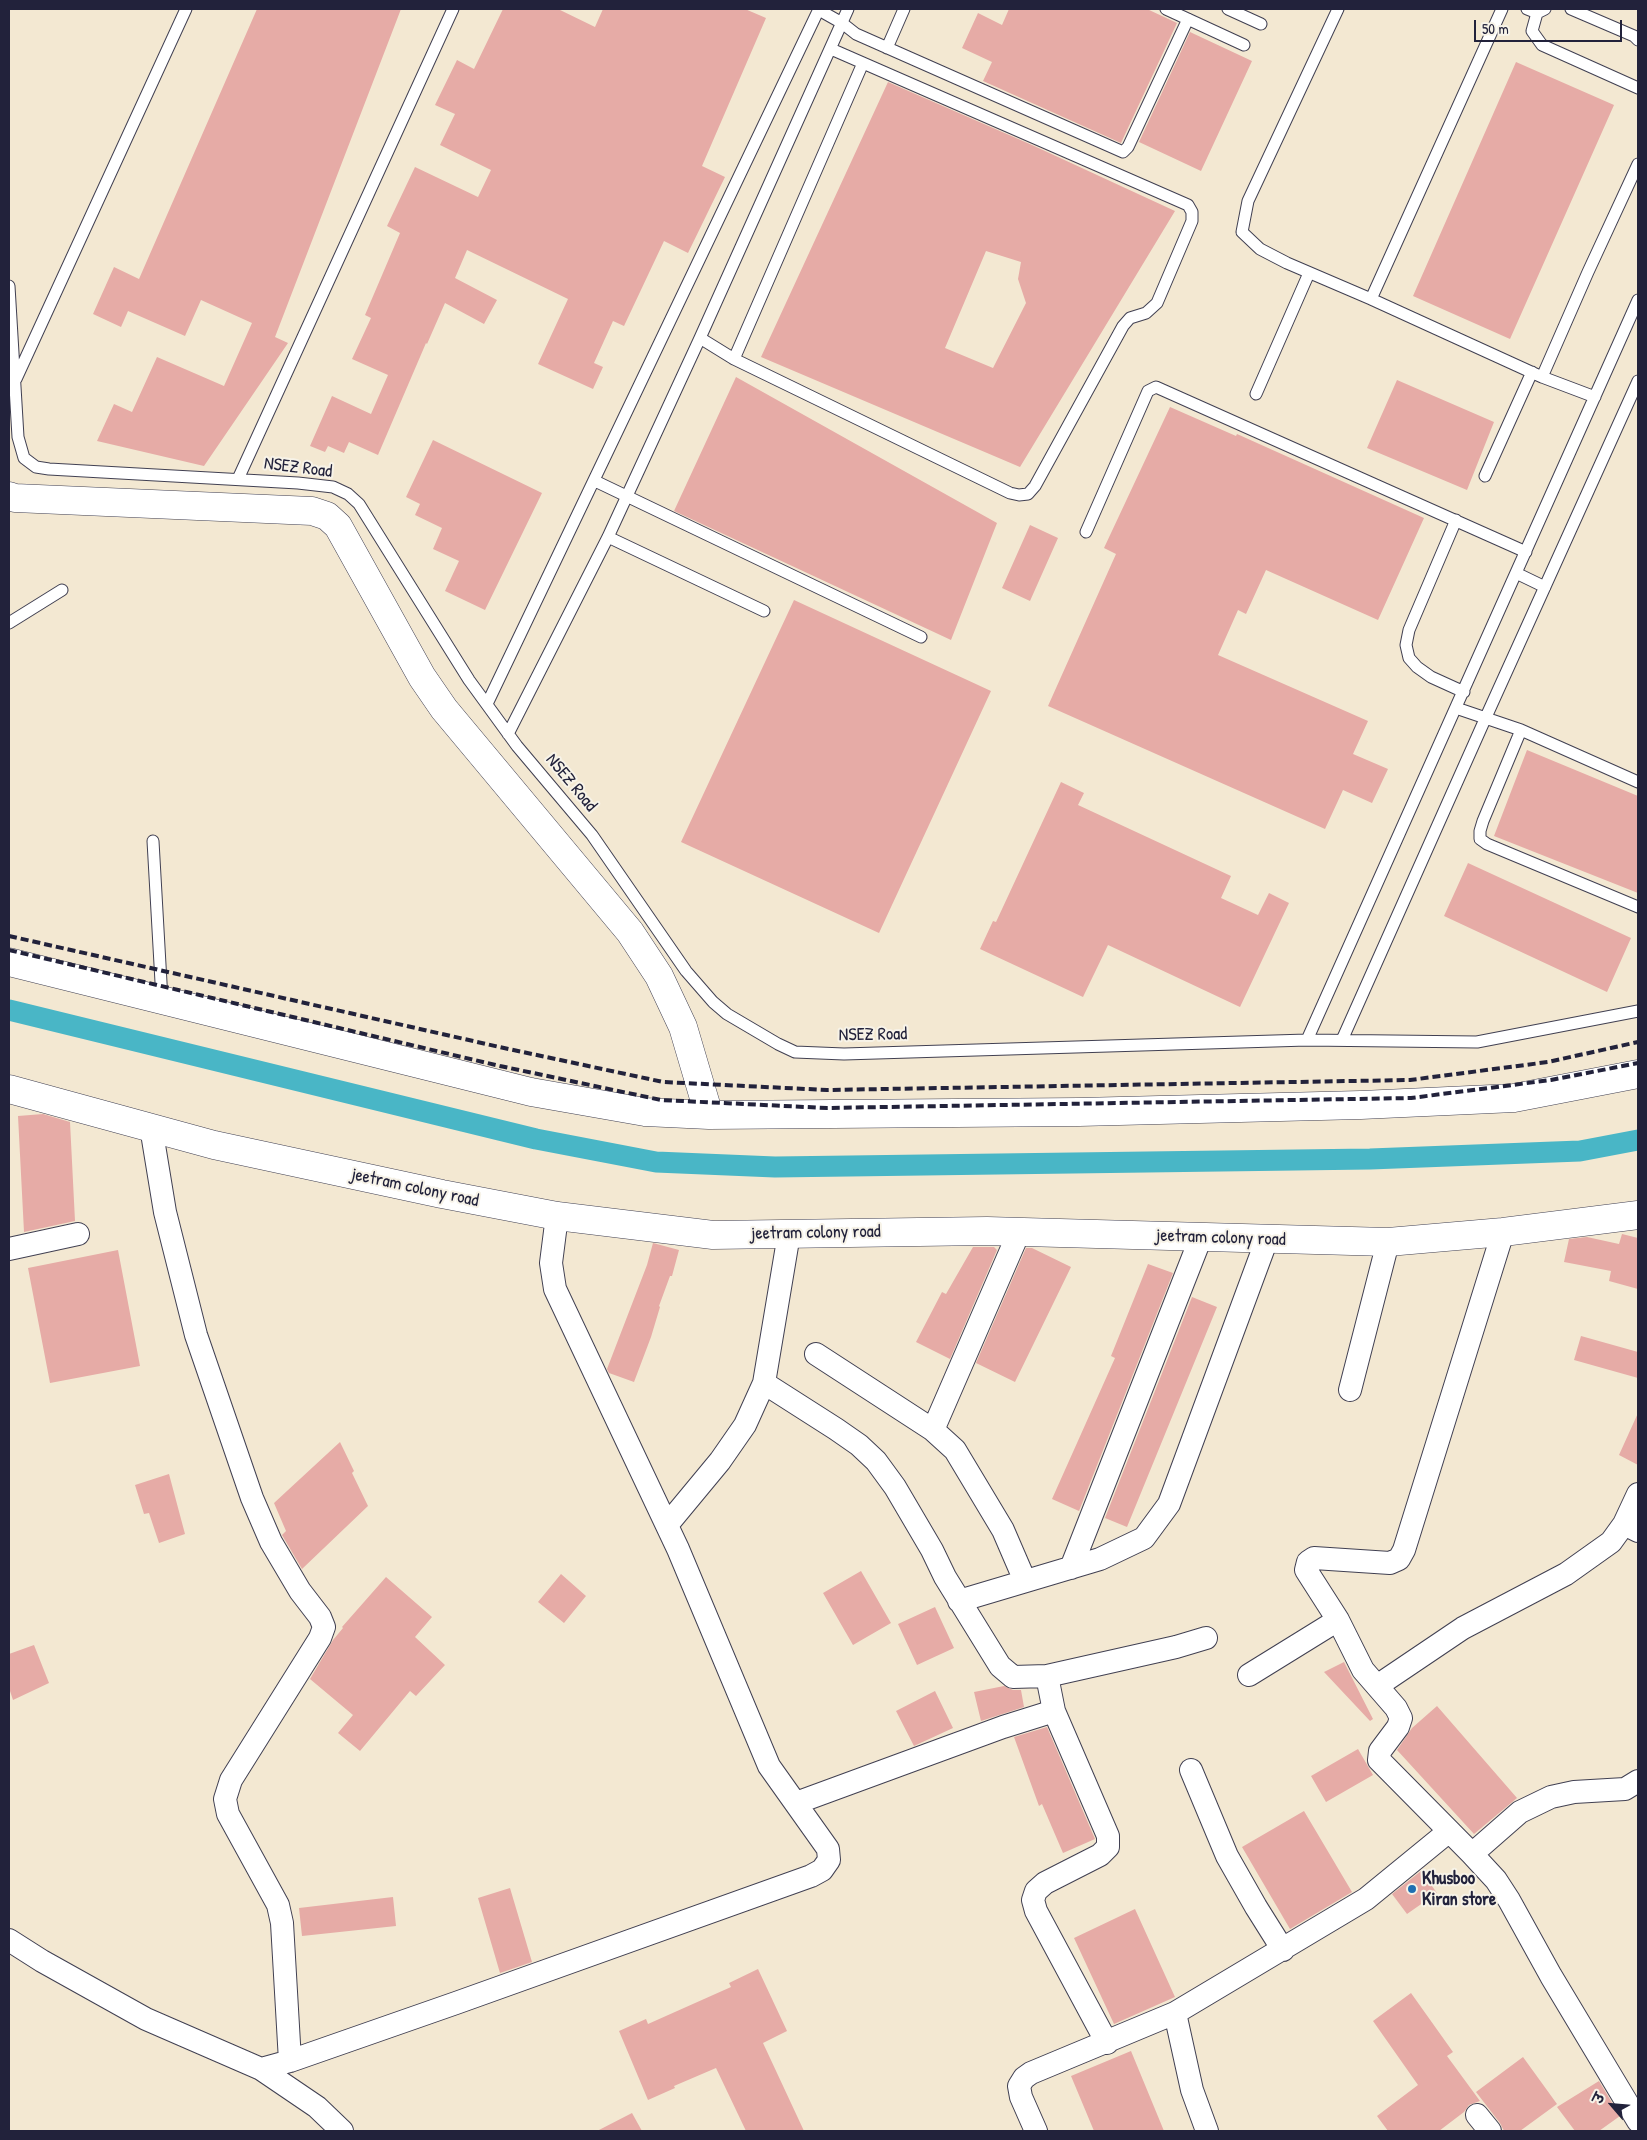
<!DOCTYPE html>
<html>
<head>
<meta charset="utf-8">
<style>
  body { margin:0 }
  #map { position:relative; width:1647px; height:2140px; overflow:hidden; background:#f3e8d2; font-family:"Patrick Hand","Playpen Sans Deva",sans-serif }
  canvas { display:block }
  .frame { position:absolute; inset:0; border:10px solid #22223b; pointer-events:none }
  .north { position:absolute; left:1587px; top:2080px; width:50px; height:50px; -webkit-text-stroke:4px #f7f3e8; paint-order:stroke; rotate:297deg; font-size:14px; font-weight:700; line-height:20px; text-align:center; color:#22223b }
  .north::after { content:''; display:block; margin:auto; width:18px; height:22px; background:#22223b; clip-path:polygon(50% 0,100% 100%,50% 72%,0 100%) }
  .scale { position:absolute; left:1474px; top:20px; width:148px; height:22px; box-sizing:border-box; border:2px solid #22223b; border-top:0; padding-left:6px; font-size:15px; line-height:18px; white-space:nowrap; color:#22223b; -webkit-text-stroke:4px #f7f3e8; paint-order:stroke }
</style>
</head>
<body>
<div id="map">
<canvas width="1647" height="2140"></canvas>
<div class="frame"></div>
<div class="north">उ</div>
<div class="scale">50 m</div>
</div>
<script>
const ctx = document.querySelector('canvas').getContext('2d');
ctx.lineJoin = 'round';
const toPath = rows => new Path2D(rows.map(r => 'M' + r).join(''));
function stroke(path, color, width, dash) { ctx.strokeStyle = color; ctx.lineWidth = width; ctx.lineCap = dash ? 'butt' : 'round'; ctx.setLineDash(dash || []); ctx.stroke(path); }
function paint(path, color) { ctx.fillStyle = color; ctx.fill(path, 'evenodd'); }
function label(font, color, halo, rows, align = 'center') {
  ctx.font = font + ' "Patrick Hand",sans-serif'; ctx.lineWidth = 4; ctx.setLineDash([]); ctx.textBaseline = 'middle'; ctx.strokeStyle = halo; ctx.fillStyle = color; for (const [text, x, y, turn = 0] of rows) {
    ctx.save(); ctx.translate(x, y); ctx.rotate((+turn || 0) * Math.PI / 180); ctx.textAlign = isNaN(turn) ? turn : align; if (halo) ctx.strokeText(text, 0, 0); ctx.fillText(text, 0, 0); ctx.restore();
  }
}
const canal = toPath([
  [9,1010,536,1139,656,1162,775,1167,1370,1159,1580,1151,1638,1140]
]);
const building = toPath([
  [257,9,401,9,275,337,288,343,204,466,97,441,114,404,132,412,157,357,224,386,252,323,201,300,185,336,128,311,121,327,93,314,114,267,139,279],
  [503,9,558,9,595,27,603,9,745,9,766,18,702,166,725,177,688,253,664,241,624,326,613,321,594,363,603,367,593,389,538,364,568,299,467,250,455,278,497,300,484,324,445,303,427,344,426,343,378,455,349,442,344,453,328,446,325,452,310,446,332,396,371,414,388,375,352,359,371,318,365,315,400,233,387,226,415,167,478,197,491,170,440,145,455,114,435,105,457,60,474,69],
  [1009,9,1147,9,1177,23,1121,143,983,81,992,62,962,48,978,13,1002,25],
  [1190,32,1252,61,1201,171,1139,142],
  [1516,62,1614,105,1510,339,1413,296],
  [888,82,1032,145,1175,211,1020,467,761,357],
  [986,251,1021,262,1018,279,1026,303,993,368,945,348],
  [736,377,997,523,951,640,674,511],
  [1397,380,1494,422,1467,490,1367,448],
  [1170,407,1236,436,1237,434,1424,518,1378,620,1266,570,1246,614,1238,610,1218,655,1368,721,1353,754,1388,769,1372,803,1343,790,1325,829,1048,706,1116,554,1104,548],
  [433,440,542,493,485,610,445,591,459,561,433,549,442,528,415,515,420,504,406,497],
  [1030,525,1058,538,1030,601,1002,588],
  [794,600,991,691,879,933,681,842],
  [1527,750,1638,796,1638,893,1494,836],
  [1061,782,1084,793,1078,805,1231,876,1221,898,1258,915,1269,893,1289,903,1240,1007,1108,945,1083,997,980,949,993,921,996,922],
  [1468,863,1631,938,1607,992,1444,916],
  [43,1114,70,1122,75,1221,24,1232,18,1116],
  [1622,1234,1638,1238,1638,1289,1609,1281,1611,1271,1564,1262,1569,1239,1587,1237,1619,1244],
  [653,1243,679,1250,672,1276,670,1276,659,1306,660,1307,651,1337,634,1382,609,1373,607,1369,647,1265],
  [973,1247,994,1247,997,1250,950,1359,916,1342,942,1292,946,1294],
  [1026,1248,1032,1248,1071,1267,1015,1382,976,1363],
  [118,1250,140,1366,50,1383,28,1268],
  [1148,1264,1173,1273,1079,1511,1052,1499,1115,1358,1111,1356],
  [1192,1297,1217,1307,1127,1527,1105,1518],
  [1581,1336,1638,1352,1638,1378,1574,1360],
  [1638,1413,1638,1465,1619,1455],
  [340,1442,354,1471,352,1473,368,1506,302,1569,282,1535,286,1531,274,1503],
  [169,1474,185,1534,159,1543,149,1513,144,1514,135,1485],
  [861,1571,891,1623,853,1645,823,1593],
  [561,1574,586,1596,564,1623,538,1602],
  [386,1577,432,1617,415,1637,445,1665,416,1696,410,1691,360,1751,338,1733,353,1715,310,1679,333,1640,343,1628,342,1627],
  [935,1607,954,1648,917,1665,898,1624],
  [34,1645,49,1683,13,1700,9,1688,9,1654],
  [1344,1662,1373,1719,1370,1721,1324,1672],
  [1004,1686,1013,1690,1021,1690,1024,1707,981,1721,974,1692],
  [935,1691,953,1728,914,1746,896,1711],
  [1437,1706,1517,1798,1474,1834,1397,1750,1412,1728],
  [1047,1727,1095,1839,1063,1853,1042,1804,1039,1806,1014,1737],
  [1358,1749,1373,1775,1326,1802,1311,1776],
  [1304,1811,1352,1892,1290,1929,1242,1847],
  [1421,1871,1437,1893,1407,1914,1392,1894],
  [510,1888,532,1962,500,1973,478,1898],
  [393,1897,396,1926,302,1936,299,1908],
  [1135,1909,1175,1997,1114,2024,1074,1938],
  [758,1969,787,2031,763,2043,804,2131,746,2131,716,2068,674,2086,675,2088,648,2100,619,2031,646,2019,648,2024,731,1987,729,1983],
  [1411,1993,1453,2052,1447,2056,1480,2101,1469,2105,1464,2112,1439,2131,1388,2131,1377,2116,1418,2085,1373,2021],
  [1131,2051,1164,2131,1094,2131,1071,2076],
  [1523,2057,1557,2104,1520,2131,1504,2131,1500,2123,1476,2092],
  [1599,2081,1620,2116,1599,2131,1575,2131,1557,2107],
  [632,2113,642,2131,597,2131]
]);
const service = toPath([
  [1166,9,1244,45],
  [1228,9,1261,24],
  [1338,9,1248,201,1242,232,1260,249,1287,263,1371,299,1542,377,1595,397],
  [1527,9,1537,13,1545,9],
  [1571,9,1634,36,1638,40],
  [819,10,842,23,856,34,1123,152,1128,147,1188,19],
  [1537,13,1532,31,1542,45,1638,88],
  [887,48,904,9],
  [9,286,18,437,24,458,36,467,49,469,298,483,333,487,348,494,359,504,469,680,517,746,592,835,686,971,713,1002,727,1014,778,1044,795,1052,844,1054,1307,1040,1477,1042,1638,1011],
  [1371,299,1502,9],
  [700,338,734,359,1010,493,1019,495,1028,494,1035,486,1123,326,1130,318,1146,313,1157,303,1192,221,1192,212,1188,205,831,49],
  [734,359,863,63],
  [1542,377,1588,272,1638,164],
  [16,379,186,9],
  [1256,394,1309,273],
  [1485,476,1532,372],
  [238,479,453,9],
  [595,481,921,637],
  [1456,520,1409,630,1406,645,1409,658,1417,667,1431,677,1464,692],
  [1086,532,1148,391,1156,387,1526,552],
  [608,537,764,611],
  [1516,573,1545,587],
  [9,623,62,590],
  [487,704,819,9],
  [1456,708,1521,730,1638,782],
  [1521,730,1483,821,1480,831,1480,839,1487,844,1638,907],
  [508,734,608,537,700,338,848,9],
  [153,841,162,1000],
  [1307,1040,1638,300],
  [1342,1040,1486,717,1638,381]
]);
const minor = toPath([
  [151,1127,165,1212,196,1335,252,1498,271,1542,300,1591,320,1617,324,1627,320,1638,231,1780,225,1799,228,1814,278,1905,282,1923,290,2061],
  [9,1249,78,1234],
  [816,1354,933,1430,955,1450,1003,1530,1025,1581],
  [764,1383,836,1429,859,1445,876,1461,895,1487,932,1550,945,1577,1000,1666,1013,1677,1047,1676,1054,1711,1108,1836,1108,1847,1100,1855,1045,1883,1036,1891,1033,1900,1036,1911,1107,2043],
  [1350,1390,1388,1242],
  [933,1430,1019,1232],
  [1624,1524,1638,1494],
  [667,1525,720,1461,745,1425,764,1383,789,1234],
  [1071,1568,1201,1237],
  [959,1601,1100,1559,1144,1538,1169,1504,1267,1239],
  [1249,1675,1338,1620],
  [1047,1676,1176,1647,1206,1638],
  [1377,1686,1463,1628,1566,1574,1611,1542,1624,1524,1638,1531],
  [1191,1770,1227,1856,1256,1907,1283,1950],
  [1638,1781,1625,1789,1574,1792,1551,1797,1520,1812,1472,1854,1496,1880,1509,1900,1551,1976,1638,2121],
  [796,1803,1003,1727,1054,1711],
  [1472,1854,1379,1760,1380,1751,1398,1727,1401,1718,1396,1708,1363,1670,1338,1620,1306,1570,1308,1562,1314,1558,1390,1563,1399,1559,1404,1550,1503,1232],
  [9,1940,42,1961,146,2019,261,2069,317,2107,342,2131],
  [1175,2013,1192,2090,1207,2131],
  [261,2069,290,2061,456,2003,811,1876,822,1870,829,1860,828,1849,769,1766,678,1549,555,1289,551,1263,557,1216],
  [1477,2115,1490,2131],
  [1036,2131,1021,2097,1019,2086,1024,2078,1031,2073,1175,2013,1366,1899,1448,1832]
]);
const tertiary = toPath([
  [9,496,15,498,312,511,327,516,338,526,422,677,444,709,630,932,659,976,683,1027,709,1115],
  [9,962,531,1092,645,1112,709,1115,1079,1112,1361,1105,1514,1098,1638,1074],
  [9,1089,214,1145,442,1194,557,1216,713,1235,987,1231,1388,1242,1503,1232,1638,1215]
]);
const rail = toPath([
  [9,936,504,1048,663,1082,827,1090,1410,1080,1548,1062,1638,1042],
  [9,950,500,1066,661,1100,827,1108,1411,1098,1551,1080,1638,1063]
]);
const markers = [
  [1412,1889,5,"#1f6fb2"]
];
const streetNames = [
  ["NSEZ Road",298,468,7],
  ["NSEZ Road",571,783,50],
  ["NSEZ Road",873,1035,-1],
  ["jeetram colony road",415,1188,12],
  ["jeetram colony road",816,1233,-1],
  ["jeetram colony road",1221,1238,2]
];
const poiNames = [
  ["Khusboo",1422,1879],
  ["Kiran store",1422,1900]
];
stroke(canal, '#49b6c6', 21);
paint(building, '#e6aba6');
stroke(service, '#414052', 13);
stroke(minor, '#414052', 24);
stroke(tertiary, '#414052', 29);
stroke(service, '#fff', 11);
stroke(minor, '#fff', 22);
stroke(tertiary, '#fff', 28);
stroke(rail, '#22223b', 4, [8, 4]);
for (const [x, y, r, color] of markers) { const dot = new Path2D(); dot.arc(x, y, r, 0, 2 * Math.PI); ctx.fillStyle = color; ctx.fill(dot); stroke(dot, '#f7f3e8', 2); }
label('18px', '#22223b', '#f7f3e8', streetNames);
label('bold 18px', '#22223b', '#f7f3e8', poiNames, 'left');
</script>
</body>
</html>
